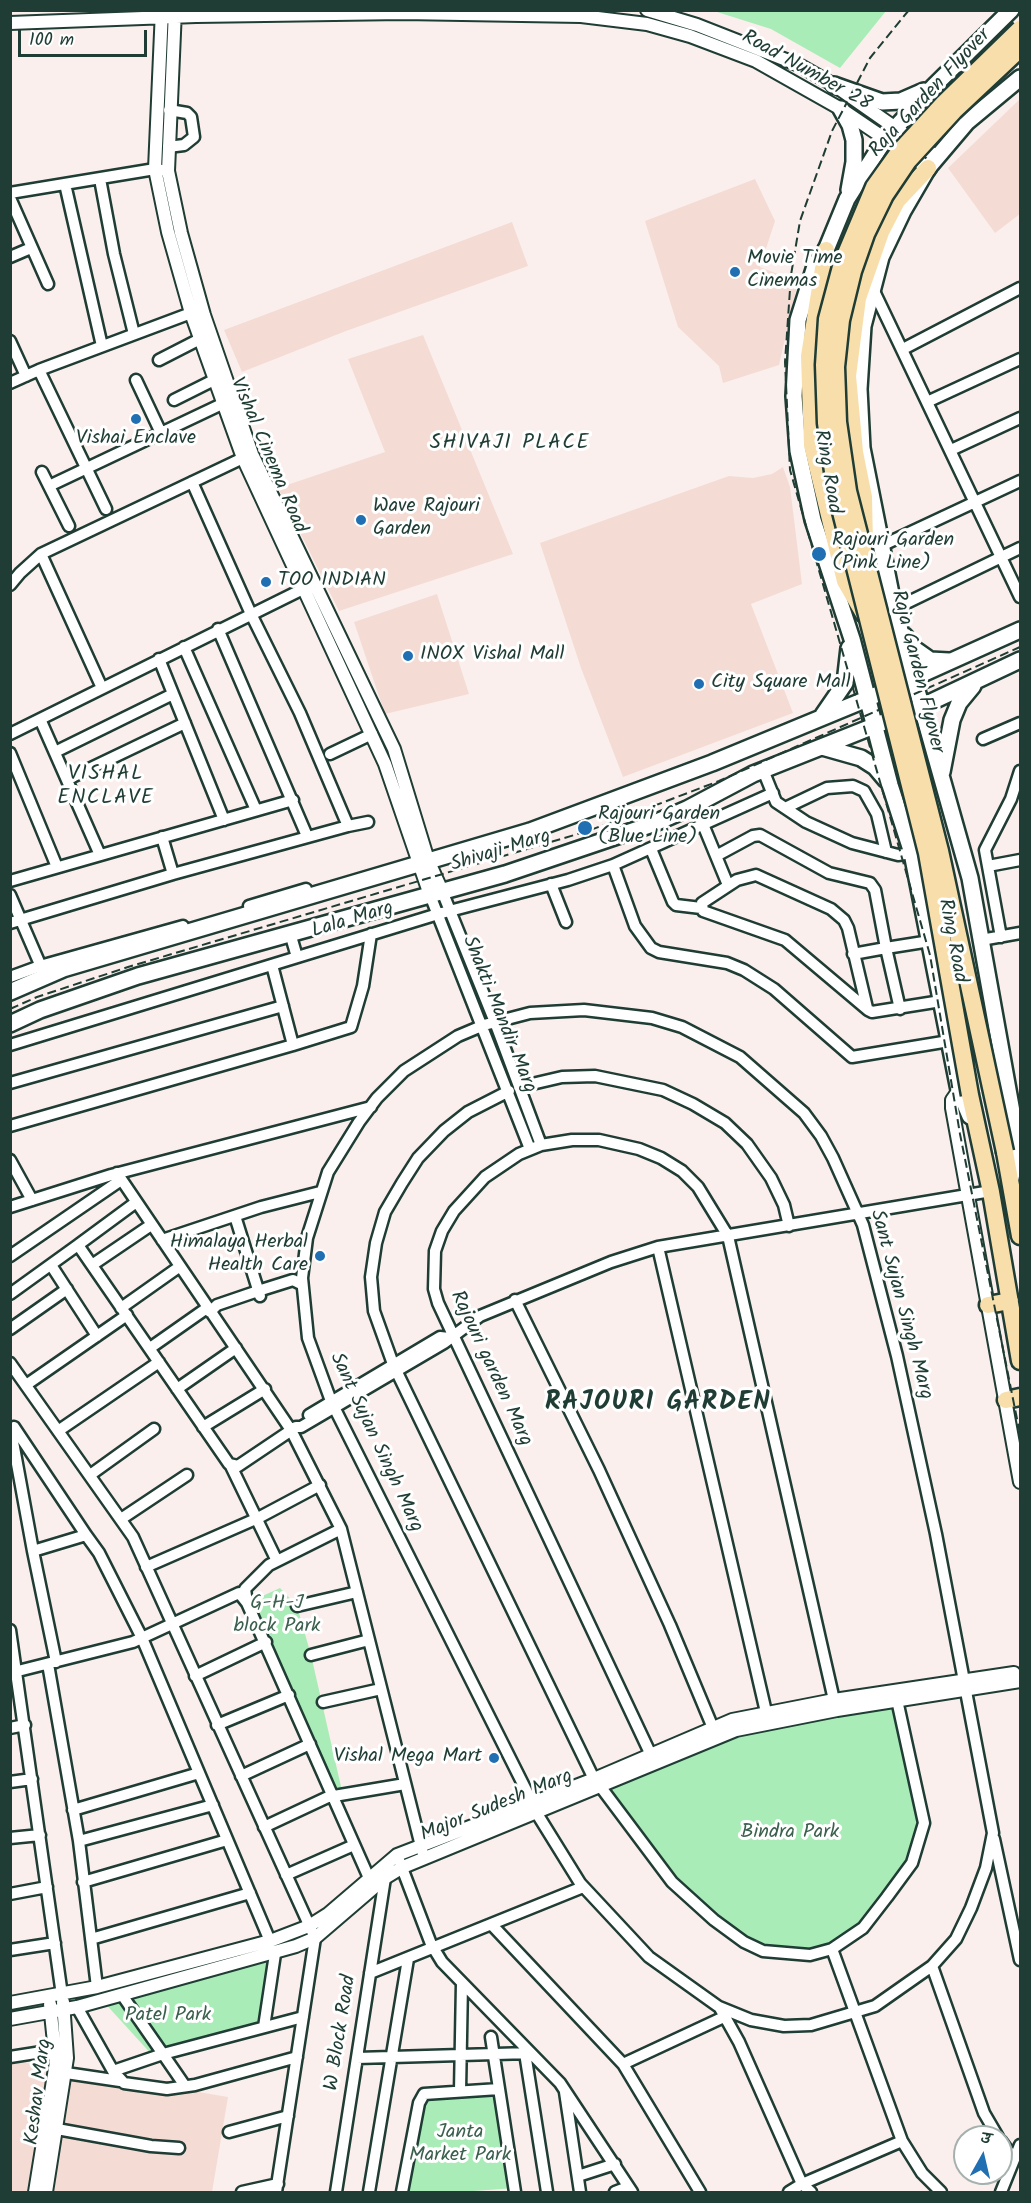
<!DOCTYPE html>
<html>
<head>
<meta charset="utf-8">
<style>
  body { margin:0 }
  #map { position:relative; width:1031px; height:2203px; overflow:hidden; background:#faefec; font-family:Kalam,"Playpen Sans Deva",sans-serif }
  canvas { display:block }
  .frame { position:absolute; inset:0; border:12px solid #1f3d34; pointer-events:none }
  .north { position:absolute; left:953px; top:2125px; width:60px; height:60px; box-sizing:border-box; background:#fff; border:2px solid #a5b1ae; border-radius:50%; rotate:8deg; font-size:16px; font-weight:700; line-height:24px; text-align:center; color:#1f3d34 }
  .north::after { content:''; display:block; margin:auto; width:21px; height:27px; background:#1f6fb2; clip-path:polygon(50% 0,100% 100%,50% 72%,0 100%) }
  .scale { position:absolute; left:18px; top:30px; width:129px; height:27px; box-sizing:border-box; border:3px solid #1f3d34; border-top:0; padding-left:8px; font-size:18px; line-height:21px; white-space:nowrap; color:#1f3d34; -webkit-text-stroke:4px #fff; paint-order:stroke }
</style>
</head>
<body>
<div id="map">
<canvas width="1031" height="2203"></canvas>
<div class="frame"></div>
<div class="north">उ</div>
<div class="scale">100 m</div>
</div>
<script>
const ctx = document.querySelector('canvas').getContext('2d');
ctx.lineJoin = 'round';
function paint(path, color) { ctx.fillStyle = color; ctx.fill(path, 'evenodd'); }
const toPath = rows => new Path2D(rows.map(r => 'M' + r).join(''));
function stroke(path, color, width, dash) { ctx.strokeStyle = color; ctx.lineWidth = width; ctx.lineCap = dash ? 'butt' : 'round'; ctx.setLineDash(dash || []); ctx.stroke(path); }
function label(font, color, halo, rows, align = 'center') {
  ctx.font = font + ' Kalam,sans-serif'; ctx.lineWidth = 6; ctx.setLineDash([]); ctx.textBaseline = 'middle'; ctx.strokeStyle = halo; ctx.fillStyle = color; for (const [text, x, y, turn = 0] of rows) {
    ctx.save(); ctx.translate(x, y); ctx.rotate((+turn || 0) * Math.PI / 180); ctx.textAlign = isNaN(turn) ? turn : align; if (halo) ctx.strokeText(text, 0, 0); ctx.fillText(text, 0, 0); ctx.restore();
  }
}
const built = toPath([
  [1020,99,1020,214,995,233,948,168],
  [755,179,775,221,760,267,798,282,779,365,723,383,719,366,678,327,645,221],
  [512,222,528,266,346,331,242,372,224,330],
  [423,335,513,554,339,611,278,488,385,452,348,359],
  [783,467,790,487,802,584,751,604,793,713,623,777,581,668,540,543,729,476,753,478,772,474],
  [437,594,469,694,385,714,354,622],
  [10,2060,228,2097,212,2192,11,2192]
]);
const green = toPath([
  [714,11,886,11,840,68,771,29],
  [280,1588,297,1606,311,1655,342,1791,334,1797,247,1603],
  [897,1700,924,1823,912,1863,866,1924,832,1949,763,1951,672,1882,600,1786,745,1727],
  [275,1954,264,2027,154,2057,102,2000],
  [499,2089,515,2188,460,2192,402,2192,424,2094]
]);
const minor = toPath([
  [168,147,184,145,194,137,191,117,187,113,169,110],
  [100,179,114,254,134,334],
  [65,184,102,346],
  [10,193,155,169,168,171],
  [10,198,48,284],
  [10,257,31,248],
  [872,287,1020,597],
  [10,341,26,376],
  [903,349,1020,288],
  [159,360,200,339],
  [39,370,106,509],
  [136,380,161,433],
  [10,383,39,370,191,313],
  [174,400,214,380],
  [927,402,1020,359],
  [951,450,1020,418],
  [42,472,69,526],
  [49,486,222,404],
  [881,546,1020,481],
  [41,554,102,688],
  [10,585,20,573,41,554,243,458],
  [894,609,1020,548],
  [218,629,307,836],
  [184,647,256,810],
  [159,659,224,820],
  [40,719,100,855],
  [10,734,311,585],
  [983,739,1020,723],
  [55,752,173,694],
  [10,753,57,867],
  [330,754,372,734],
  [763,770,776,802,806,822,852,843,898,855,912,853],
  [68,779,185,723],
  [695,805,728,885],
  [785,808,827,788,853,786,864,791,877,814,886,852],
  [348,826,368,822],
  [162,837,173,874],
  [651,849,673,902,676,905,701,908],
  [716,856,753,836,760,835,829,873,870,883,875,890,886,948,930,941],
  [613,865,635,926,651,948,659,952,727,963,744,970,774,989,852,1057,949,1041],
  [988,866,1020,860],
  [10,881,293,800],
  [551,884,566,922],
  [442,891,495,1022,541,1145],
  [10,895,42,969],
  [430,895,530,1149],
  [249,906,306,889],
  [10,923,173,874,348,826,300,713,251,614,192,482],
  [290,933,297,957],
  [1001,937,985,850,1011,799,1020,771],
  [981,940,1020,933],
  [853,954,886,948,900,1009],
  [10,977,40,966,183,926],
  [867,1008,848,928,844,920,831,909,756,875,737,880,702,903,703,911,785,940,868,1010,872,1012,941,1001],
  [10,1045,438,914,568,880,613,865,773,793],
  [293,1045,351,1027,363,986,371,934],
  [10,1083,283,1006],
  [519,1087,562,1077,595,1076,663,1090,693,1104,725,1123,747,1144,771,1178,784,1205,789,1226],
  [509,1091,468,1112,444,1131,418,1158,402,1183,385,1212,376,1243,371,1277,374,1311,393,1364,594,1779],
  [10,1126,293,1045,272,965],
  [10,1160,32,1200],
  [117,1173,291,1430,341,1529,424,1858],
  [10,1207,111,1175,371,1107],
  [235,1216,260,1296],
  [162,1240,261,1207,320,1192],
  [78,1245,135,1203],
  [658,1247,766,1712],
  [10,1256,121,1180],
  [51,1265,97,1336],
  [92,1265,151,1225],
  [10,1294,78,1245,229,1464,238,1466,296,1427,301,1427,444,1343,480,1316,611,1262,658,1247,991,1191],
  [515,1300,599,1470,670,1625,713,1728],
  [121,1308,179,1267],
  [210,1312,217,1305,258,1291,293,1280,299,1283],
  [10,1329,67,1289],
  [150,1348,207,1308],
  [10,1363,133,1537,315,1938,276,2192],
  [26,1385,127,1315],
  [177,1389,236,1348],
  [309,1415,440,1337,449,1338],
  [203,1427,265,1389],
  [58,1431,159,1362],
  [231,1466,277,1561],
  [90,1475,154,1429],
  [121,1519,187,1475],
  [33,1551,11,1431,14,1427,86,1535],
  [146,1567,258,1518,320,1485],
  [247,1603,369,1878],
  [297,1606,357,1592],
  [10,1630,62,1995],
  [311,1655,369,1640],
  [56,1662,33,1551,86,1535,99,1553,142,1638,270,1941],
  [48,1664,79,1841],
  [10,1673,133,1642,239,1593,247,1603,245,1589,269,1565,341,1529],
  [195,1676,266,1642],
  [323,1702,381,1689],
  [217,1725,289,1695],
  [10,1728,25,1725],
  [651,1755,438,1303,434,1289,435,1251,442,1231,454,1211,485,1177,519,1154,541,1145,572,1140,599,1140,639,1149,661,1158,682,1171,698,1187,728,1236,834,1700],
  [241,1776,310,1744],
  [10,1782,32,1779],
  [600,1786,672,1882,714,1920,744,1942,763,1951,810,1955,832,1949,863,1928,887,1897,912,1863,924,1823,897,1700],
  [533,1804,331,1401,308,1338,302,1278,307,1238,328,1172,359,1122,377,1098,404,1071,458,1036,484,1025,530,1013,584,1010,652,1018,682,1027,740,1057,804,1113,821,1136,833,1158,863,1225,897,1356,936,1534,993,1833,986,1868,971,1908,956,1939,932,1966,875,2006,811,2025,784,2026,751,2020,719,2007,649,1957,580,1883,536,1812],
  [73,1810,199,1773],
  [264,1827,328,1797,405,1784],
  [10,1838,40,1835],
  [994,1839,1020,1960],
  [399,1860,431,1944,442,1962,560,2083,632,2192],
  [286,1875,354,1845],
  [83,1882,227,1840],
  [10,1894,47,1887],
  [492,1925,623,2064,700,2192],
  [91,1939,250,1893],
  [832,1949,902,2141,922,2173,941,2192],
  [10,1950,55,1943],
  [932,1966,984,2113,998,2137],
  [370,1973,583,1887],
  [97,1987,79,1841,213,1805],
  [122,1995,163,2054,303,2017],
  [77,2007,113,2071,124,2083,167,2089,195,2085,297,2057],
  [720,2008,739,2042,802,2184,811,2192],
  [264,2027,275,1954],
  [491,2037,515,2192],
  [525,2053,547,2192],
  [10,2057,61,2049],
  [357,2058,530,2053],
  [623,2064,726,2016],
  [113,2071,163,2054,185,2086],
  [66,2073,120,2081],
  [460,2091,462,1983],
  [565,2092,580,2192],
  [57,2129,151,2146,179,2148],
  [229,2132,288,2116],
  [1001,2141,1014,2159],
  [578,2176,615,2164],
  [242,2192,278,2184],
  [336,2192,385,1878],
  [369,2192,408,1959],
  [402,2192,419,2103,424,2094,499,2089],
  [615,2192,628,2187],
  [789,2192,802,2184,902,2141],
  [1001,2192,1020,2145]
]);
const tertiary = toPath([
  [162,10,155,169,168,232,191,313,243,458,385,764,430,895],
  [175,10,168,171,181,233,204,315,252,454,394,749,428,860,442,891],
  [647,10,697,25,799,65,834,85,937,157],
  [10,23,196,16,403,13,581,16,647,24,690,36,756,61,841,109,928,168],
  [959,1090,952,1100,952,1108,1020,1482],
  [10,2003,97,1987,270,1941,309,1926,328,1914,397,1855,594,1779,732,1720,834,1700,1014,1673],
  [10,2019,77,2007,296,1946,315,1938,385,1878,403,1867,736,1730,837,1710,1020,1681],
  [35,2192,56,2062,50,2004],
  [46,2192,67,2058,63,2002]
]);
const secondary = toPath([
  [834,85,882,102,901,101,924,91],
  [841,109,850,125,854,140,854,162,849,190],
  [905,636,913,648,930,660,949,661],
  [912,711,1020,660],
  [823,715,845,683,849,648],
  [822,747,861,758,875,767,886,780],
  [942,772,952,720,959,703,973,686],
  [10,992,63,969,530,831,712,763,867,699,1020,630],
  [10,1024,40,1010,138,976,505,874,650,825,687,809,753,774,884,722],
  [970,1116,959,1090,912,853,890,785,852,639,813,520,798,451,794,396,798,320,816,263,826,250,847,199,885,139,934,86,1011,10],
  [1011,1178,1017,1149,1016,1134,970,878,894,609,862,448,859,389,863,326,881,257,903,211,928,168,967,122,1020,78]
]);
const primary = toPath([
  [826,250,809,356,812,445,845,581,864,614],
  [865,544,864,497,855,452,848,376,858,298,881,232,897,201,928,168],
  [970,1095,991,1192,1020,1361],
  [1005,1152,1020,1236],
  [988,1305,1010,1301],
  [1006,1400,1020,1397]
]);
const rail = toPath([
  [909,10,870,58,832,131,800,221,791,275,785,362,790,470,930,955,960,1134,1020,1434],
  [10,1009,37,997,128,967,588,831,719,781,1020,647]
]);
const primaryBridge = toPath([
  [970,1095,927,853,836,492,826,423,824,365,827,319,842,263,874,187,899,152,944,103,1020,29],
  [1005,1152,940,851,848,491,838,422,836,367,841,320,853,271,866,234,885,195,908,161,954,111,1020,49]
]);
const markers = [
  [735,272,6,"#1f6fb2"],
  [136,419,6,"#1f6fb2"],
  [361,520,6,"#1f6fb2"],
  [819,554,8,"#1f6fb2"],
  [266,582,6,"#1f6fb2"],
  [408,656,6,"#1f6fb2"],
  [699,684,6,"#1f6fb2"],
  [585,828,8,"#1f6fb2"],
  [320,1256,6,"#1f6fb2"],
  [494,1758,6,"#1f6fb2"]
];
const streetNames = [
  ["Road Number 28",806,72,29],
  ["Raja Garden Flyover",931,94,-47],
  ["Vishal Cinema Road",267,456,67],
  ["Ring Road",826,472,80],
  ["Raja Garden Flyover",916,672,76],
  ["Shivaji Marg",501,852,-17],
  ["Lala Marg",353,921,-17],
  ["Ring Road",951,941,79],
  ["Shakti Mandir Marg",498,1015,68],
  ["Sant Sujan Singh Marg",900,1305,75],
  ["Rajouri garden Marg",490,1369,65],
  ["Sant Sujan Singh Marg",375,1443,65],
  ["Major Sudesh Marg",497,1807,-22],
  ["W Block Road",342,2033,-81],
  ["Keshav Marg",40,2092,-83]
];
const poiNames = [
  ["Movie Time",747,260],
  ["Cinemas",747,283],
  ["Vishai Enclave",136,440,"center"],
  ["Wave Rajouri",373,508],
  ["Garden",373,531],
  ["Rajouri Garden",832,542],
  ["(Pink Line)",832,565],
  ["TOO INDIAN",278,582],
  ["INOX Vishal Mall",420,656],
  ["City Square Mall",711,684],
  ["Rajouri Garden",598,816],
  ["(Blue Line)",598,839],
  ["Himalaya Herbal",308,1244,"right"],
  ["Health Care",308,1267,"right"],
  ["Vishal Mega Mart",482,1758,"right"]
];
const parkNames = [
  ["G-H-J",277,1605],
  ["block Park",277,1628],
  ["Bindra Park",790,1834],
  ["Patel Park",168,2017],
  ["Janta",460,2134],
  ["Market Park",460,2157]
];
const neighbourhoodNames = [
  ["SHIVAJI PLACE",510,444],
  ["VISHAL",106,775],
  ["ENCLAVE",106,799]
];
const districtNames = [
  ["RAJOURI GARDEN",658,1405]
];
paint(built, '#f4dcd5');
paint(green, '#a9ecb7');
stroke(minor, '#1f3d34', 15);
stroke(tertiary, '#1f3d34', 16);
stroke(secondary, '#1f3d34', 20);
stroke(primary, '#1f3d34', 21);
stroke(minor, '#fff', 10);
stroke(tertiary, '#fff', 12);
stroke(secondary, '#fff', 15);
stroke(primary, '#f8deab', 16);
stroke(rail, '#1f3d34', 2, [9, 4.5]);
stroke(primaryBridge, '#1f3d34', 21, []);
stroke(primaryBridge, '#f8deab', 16);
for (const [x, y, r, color] of markers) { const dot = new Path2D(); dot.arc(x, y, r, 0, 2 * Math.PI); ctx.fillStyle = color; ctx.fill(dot); stroke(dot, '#fff', 2); }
label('20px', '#1f3d34', '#fff', streetNames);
label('20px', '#1f3d34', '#fff', poiNames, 'left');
label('20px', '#3b604e', '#fff', parkNames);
ctx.letterSpacing = '1.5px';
label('21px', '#1f3d34', '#fff', neighbourhoodNames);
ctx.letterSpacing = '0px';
ctx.letterSpacing = '1.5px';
label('bold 26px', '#1f3d34', '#fff', districtNames);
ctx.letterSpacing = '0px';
</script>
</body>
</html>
